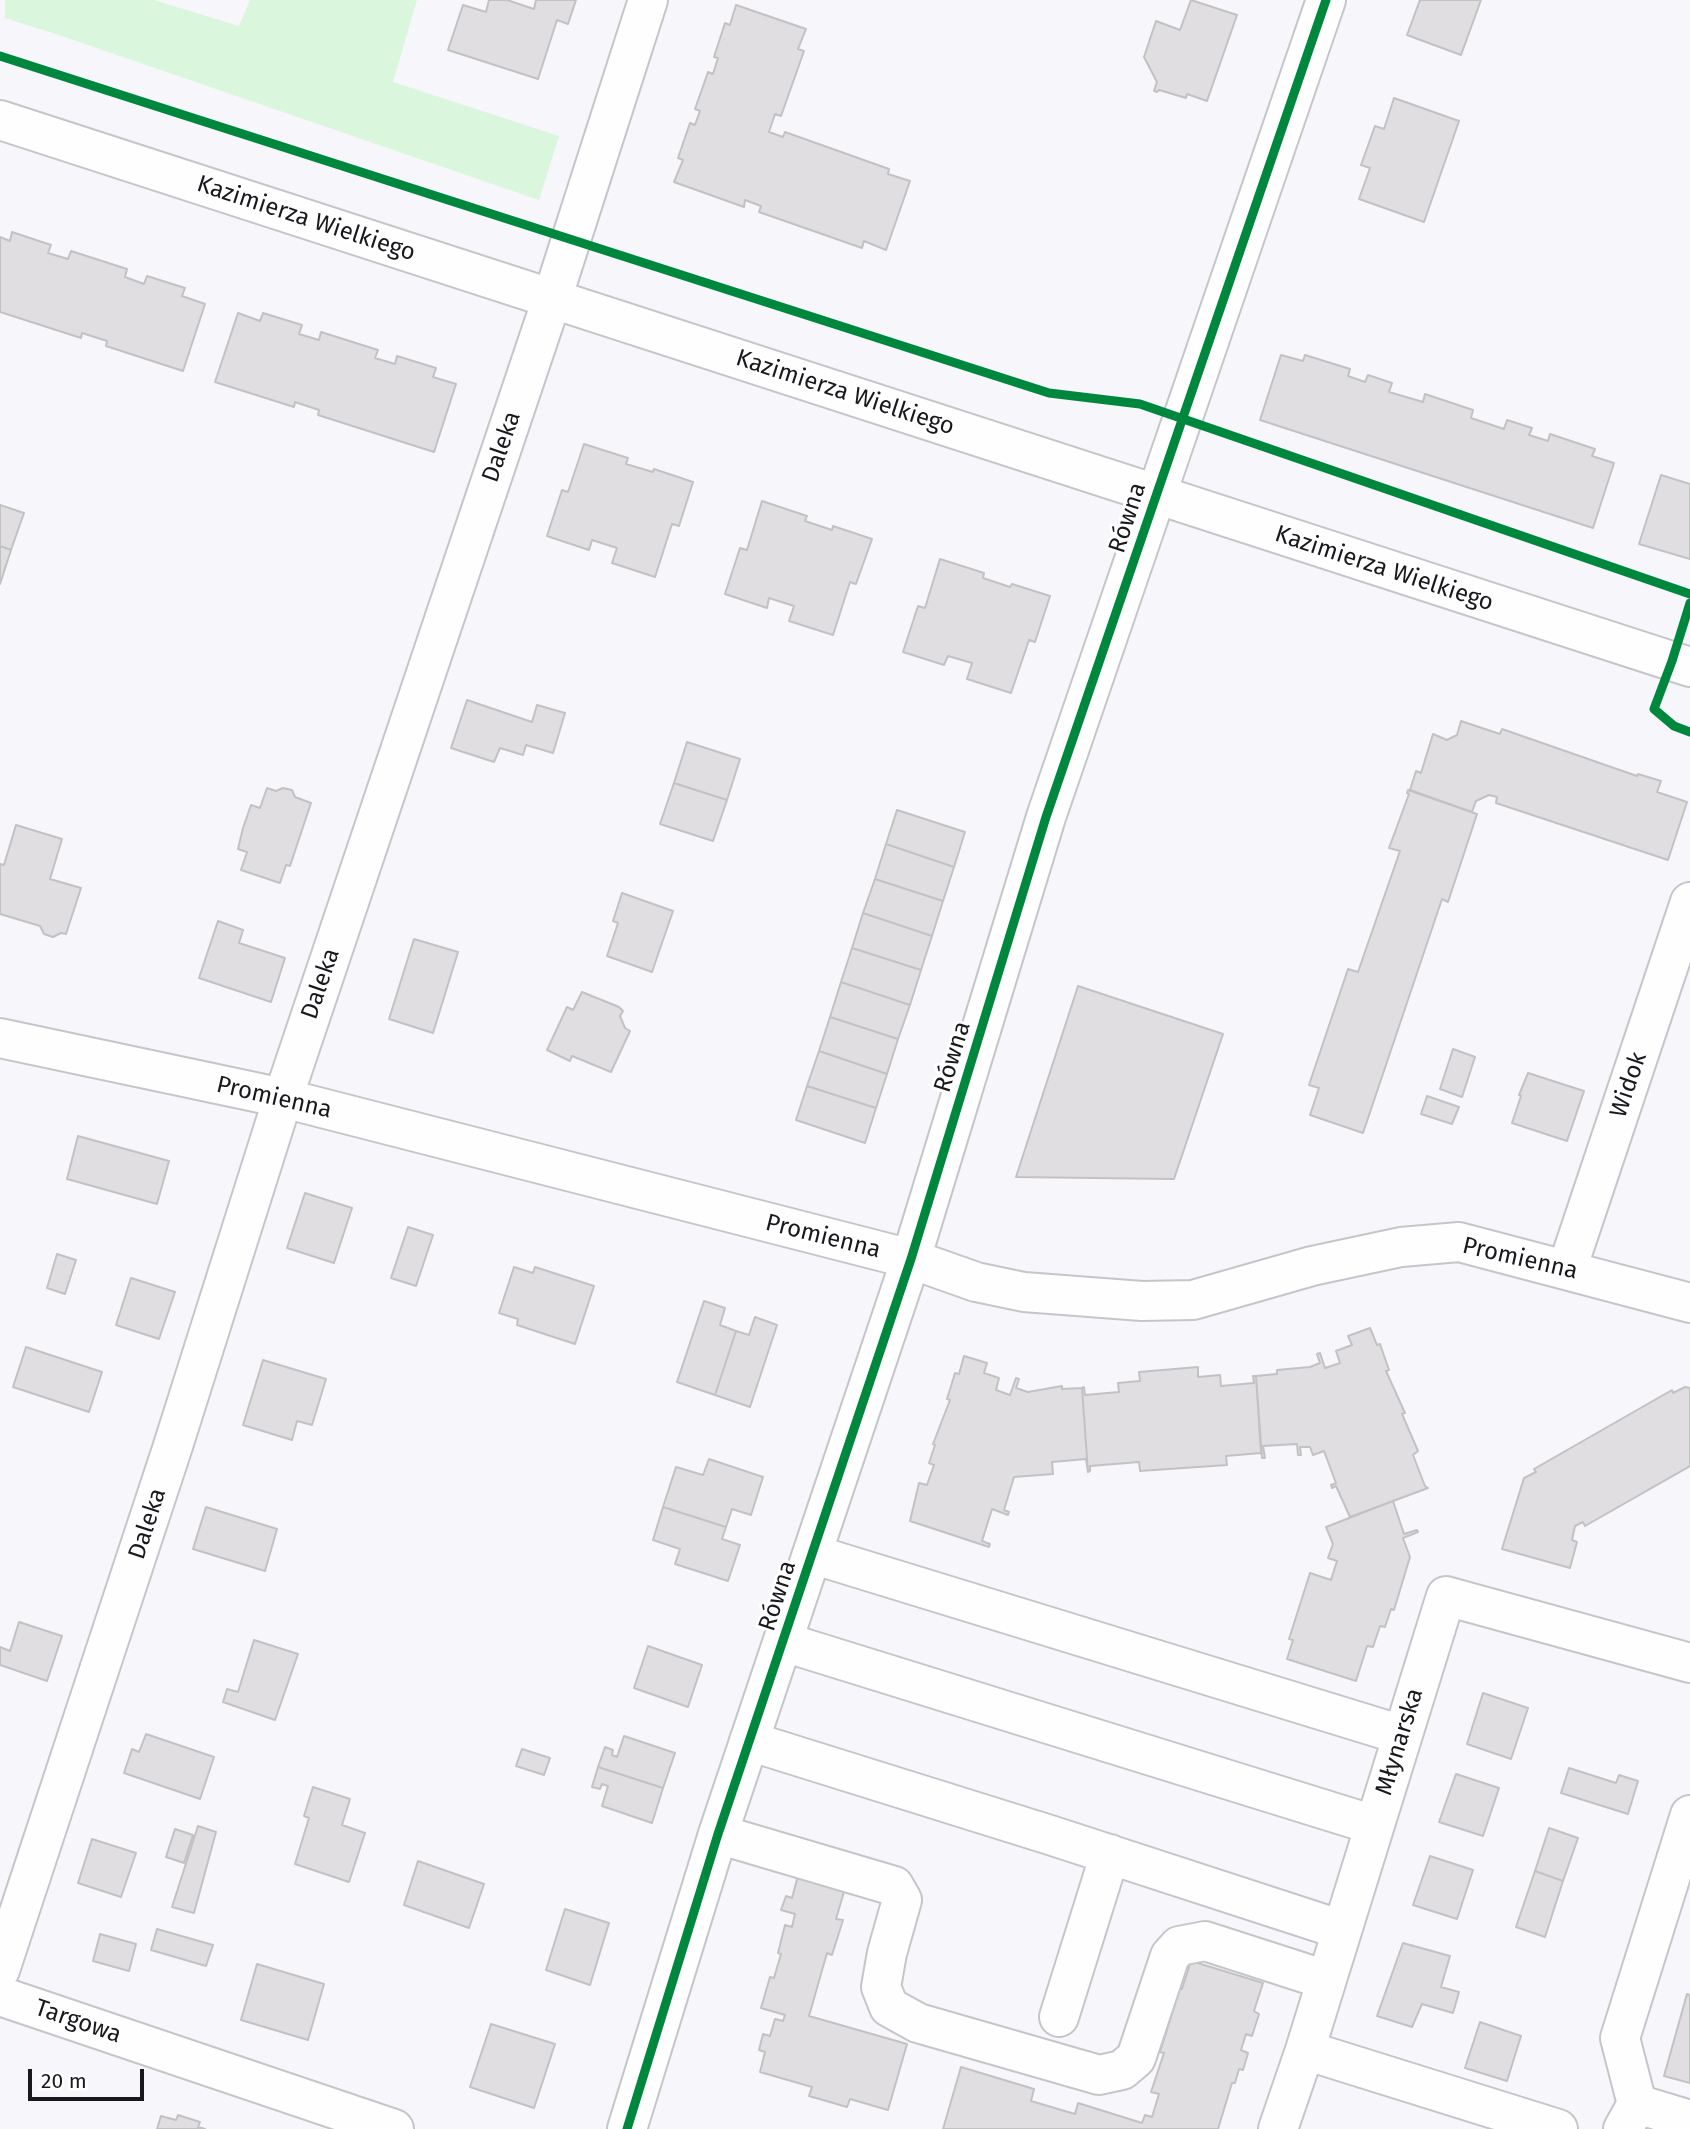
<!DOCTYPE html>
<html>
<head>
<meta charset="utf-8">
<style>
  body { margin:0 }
  #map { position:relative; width:1690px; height:2129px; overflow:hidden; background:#f6f6fb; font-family:"Fira Sans",sans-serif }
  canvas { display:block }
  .scale { position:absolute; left:28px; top:2069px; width:116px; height:32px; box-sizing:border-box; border:4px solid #19191d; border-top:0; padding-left:9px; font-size:21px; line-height:24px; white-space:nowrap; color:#19191d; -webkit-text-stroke:5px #fff; paint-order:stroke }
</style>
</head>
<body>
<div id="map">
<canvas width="1690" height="2129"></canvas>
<div class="scale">20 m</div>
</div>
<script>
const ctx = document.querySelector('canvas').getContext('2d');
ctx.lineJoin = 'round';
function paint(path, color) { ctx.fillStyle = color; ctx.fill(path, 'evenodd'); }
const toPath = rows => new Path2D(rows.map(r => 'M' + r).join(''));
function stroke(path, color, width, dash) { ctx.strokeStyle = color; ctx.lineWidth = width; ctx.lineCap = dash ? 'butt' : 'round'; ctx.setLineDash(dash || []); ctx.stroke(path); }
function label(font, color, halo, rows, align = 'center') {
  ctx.font = font + ' "Fira Sans",sans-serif'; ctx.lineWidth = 6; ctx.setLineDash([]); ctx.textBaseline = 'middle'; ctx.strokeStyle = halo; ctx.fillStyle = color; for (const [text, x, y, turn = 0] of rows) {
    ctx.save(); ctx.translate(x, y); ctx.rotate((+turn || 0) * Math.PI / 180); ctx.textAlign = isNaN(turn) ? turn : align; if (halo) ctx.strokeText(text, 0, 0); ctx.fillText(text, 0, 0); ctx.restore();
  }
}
const green = toPath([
  [5,0,154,0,239,26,250,0,417,0,393,82,559,136,539,200,59,35,5,18]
]);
const building = toPath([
  [489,0,507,0,534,9,536,0,576,0,568,24,557,20,538,79,448,50,463,5,486,12,489,0],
  [1191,0,1237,15,1207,101,1187,94,1186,98,1159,90,1157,92,1154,91,1157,82,1144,57,1156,21,1180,30,1191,0],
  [1420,0,1481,0,1461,55,1407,35,1420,0],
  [736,5,806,29,798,49,804,51,781,116,775,114,769,132,783,137,785,132,889,169,888,174,910,181,886,250,864,241,862,248,759,212,761,206,745,200,744,207,674,182,683,160,678,158,690,123,695,125,700,111,695,109,708,72,713,74,718,58,714,57,725,23,730,25,736,5],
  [1394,98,1459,121,1424,222,1359,199,1370,168,1361,165,1375,126,1384,129,1394,98],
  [12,232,51,245,48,253,68,259,71,251,127,269,125,277,144,284,147,276,185,288,182,296,205,304,183,371,106,346,107,341,82,333,81,338,0,312,0,237,10,241,12,232],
  [238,313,260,321,263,313,302,325,299,334,319,340,321,332,378,350,375,358,395,364,397,356,436,368,433,377,456,384,434,452,318,415,319,410,295,402,294,407,215,382,238,313],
  [1281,355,1303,361,1305,355,1350,369,1348,376,1365,382,1368,375,1392,383,1389,392,1423,402,1425,394,1473,410,1471,418,1504,429,1507,420,1532,428,1529,435,1548,441,1550,434,1595,449,1592,456,1614,463,1593,528,1260,420,1281,355],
  [584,444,628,458,626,464,653,472,654,469,693,482,679,526,672,524,655,577,612,563,617,548,592,540,589,550,547,536,562,490,568,492,584,444],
  [1661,475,1690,484,1690,559,1639,544,1661,475],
  [762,501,807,516,805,521,832,530,833,526,872,539,856,584,850,582,833,635,789,621,794,606,769,598,767,608,725,594,740,548,747,550,762,501],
  [0,505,24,513,11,550,0,546,0,505],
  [0,546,11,550,0,584,0,546],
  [940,559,984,573,983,578,1010,587,1012,584,1050,596,1035,642,1029,640,1011,693,967,679,972,663,948,656,944,665,903,652,918,606,925,608,940,559],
  [467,700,532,722,537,705,565,713,553,753,526,745,523,755,500,748,494,762,451,748,467,700],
  [1461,721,1500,734,1502,729,1637,776,1638,774,1661,781,1657,792,1687,802,1668,860,1496,803,1497,797,1489,795,1476,801,1472,812,1410,790,1416,771,1421,773,1433,734,1447,740,1457,735,1461,721],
  [687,742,740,759,727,800,674,783,687,742],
  [674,783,727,800,713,841,660,824,674,783],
  [267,788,276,791,283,788,292,790,295,797,311,803,290,866,286,865,280,883,241,870,247,852,238,849,243,828,251,805,260,808,267,788],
  [1408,790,1477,814,1448,902,1442,899,1363,1133,1310,1115,1319,1088,1309,1085,1348,969,1358,972,1400,851,1389,848,1409,794,1407,793,1408,790],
  [897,810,965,832,954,867,886,844,897,810],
  [16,825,62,839,50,879,81,888,66,934,61,933,53,937,44,934,40,926,0,914,0,864,4,865,16,825],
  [886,844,954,867,943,901,875,879,886,844],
  [875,879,943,901,932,936,863,913,875,879],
  [622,893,673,911,652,972,607,956,618,923,613,921,622,893],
  [863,913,932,936,921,970,852,948,863,913],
  [218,921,243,930,239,943,285,958,271,1002,199,978,218,921],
  [414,939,458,952,433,1033,389,1019,414,939],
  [852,948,921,970,910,1005,841,982,852,948],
  [841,982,910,1005,898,1039,830,1017,841,982],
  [1078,986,1223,1034,1174,1179,1016,1177,1078,986],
  [582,992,619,1007,623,1011,620,1016,625,1028,630,1031,611,1072,572,1056,570,1061,547,1050,567,1007,573,1010,582,992],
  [830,1017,898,1039,887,1074,819,1051,830,1017],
  [1453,1049,1475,1057,1462,1097,1440,1089,1453,1049],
  [819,1051,887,1074,876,1108,807,1086,819,1051],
  [1528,1073,1584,1091,1567,1141,1512,1123,1521,1096,1519,1095,1528,1073],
  [807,1086,876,1108,865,1143,796,1120,807,1086],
  [1427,1096,1459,1107,1452,1124,1421,1114,1427,1096],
  [78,1136,169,1161,157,1204,67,1179,78,1136],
  [305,1193,352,1208,334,1263,287,1248,305,1193],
  [408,1227,433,1235,416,1286,391,1278,408,1227],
  [57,1254,76,1260,65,1294,47,1288,57,1254],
  [514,1267,533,1273,535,1267,594,1286,575,1344,517,1325,518,1319,499,1313,514,1267],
  [131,1278,175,1292,159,1339,116,1325,131,1278],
  [704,1301,725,1308,720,1325,736,1331,715,1395,677,1382,704,1301],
  [755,1317,777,1325,750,1407,715,1395,736,1331,749,1335,755,1317],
  [1370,1328,1377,1345,1380,1344,1389,1370,1386,1371,1405,1413,1402,1414,1418,1451,1413,1455,1425,1486,1428,1488,1350,1517,1336,1486,1332,1488,1331,1485,1336,1483,1324,1451,1313,1455,1310,1447,1300,1447,1301,1455,1298,1455,1297,1444,1263,1446,1265,1458,1262,1458,1256,1376,1277,1374,1277,1370,1310,1367,1320,1363,1317,1354,1320,1353,1325,1368,1340,1363,1336,1351,1352,1345,1348,1336,1370,1328],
  [26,1347,102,1372,89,1412,13,1387,26,1347],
  [964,1356,987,1363,984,1373,999,1378,996,1390,1010,1395,1016,1378,1019,1379,1016,1388,1028,1392,1062,1386,1062,1389,1082,1388,1088,1472,1086,1459,1052,1462,1053,1474,1014,1477,1004,1510,1009,1512,1008,1515,992,1509,982,1541,990,1544,989,1547,910,1521,919,1483,927,1485,934,1465,929,1463,935,1445,933,1444,950,1400,947,1399,955,1373,959,1374,964,1356],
  [263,1360,326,1379,312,1425,297,1421,292,1440,243,1425,263,1360],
  [1198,1367,1198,1377,1220,1375,1221,1386,1254,1383,1253,1376,1256,1376,1261,1453,1226,1456,1227,1465,1140,1471,1139,1462,1090,1466,1090,1471,1088,1472,1082,1388,1084,1387,1085,1395,1119,1392,1118,1383,1140,1381,1139,1372,1198,1367],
  [1685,1387,1690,1388,1690,1466,1585,1526,1583,1522,1575,1526,1572,1540,1577,1542,1570,1568,1502,1549,1524,1478,1536,1472,1534,1469,1672,1390,1673,1393,1685,1387],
  [709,1459,763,1477,751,1515,732,1509,726,1527,663,1507,676,1467,703,1475,709,1459],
  [1393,1501,1404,1534,1417,1530,1418,1532,1403,1538,1410,1557,1394,1610,1391,1609,1385,1627,1380,1626,1373,1647,1367,1646,1356,1681,1287,1659,1293,1640,1289,1639,1310,1573,1331,1580,1337,1561,1328,1558,1333,1544,1326,1527,1393,1501],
  [206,1507,277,1529,265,1571,193,1549,206,1507],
  [663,1507,726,1527,722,1539,740,1545,728,1581,675,1564,680,1549,653,1540,663,1507],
  [19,1622,62,1636,47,1681,0,1665,0,1647,10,1651,19,1622],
  [254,1640,298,1654,275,1720,223,1702,227,1689,238,1692,254,1640],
  [648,1646,702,1665,688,1707,634,1688,648,1646],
  [1483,1693,1528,1708,1511,1759,1467,1744,1483,1693],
  [146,1734,214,1757,200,1799,124,1773,132,1749,139,1752,146,1734],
  [624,1736,675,1753,663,1788,598,1767,605,1747,613,1750,612,1755,617,1757,624,1736],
  [522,1749,550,1758,544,1775,516,1766,522,1749],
  [598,1767,663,1788,652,1823,602,1806,608,1786,602,1784,600,1789,592,1787,598,1767],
  [1569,1768,1616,1783,1619,1775,1638,1781,1628,1814,1561,1793,1569,1768],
  [1456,1774,1499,1788,1483,1836,1439,1822,1456,1774],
  [313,1787,350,1799,342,1825,365,1833,349,1882,295,1864,309,1818,304,1816,313,1787],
  [198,1826,216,1832,194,1913,172,1907,198,1826],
  [1549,1828,1578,1838,1563,1881,1535,1871,1549,1828],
  [175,1829,193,1835,184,1863,166,1857,175,1829],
  [92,1839,136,1853,121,1897,78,1883,92,1839],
  [1430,1856,1473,1870,1457,1919,1413,1905,1430,1856],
  [418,1861,484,1884,469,1928,404,1905,418,1861],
  [1535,1871,1563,1881,1545,1937,1516,1927,1535,1871],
  [799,1872,846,1885,836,1919,843,1920,832,1955,827,1953,809,2016,907,2044,888,2110,850,2099,847,2107,809,2096,812,2087,760,2072,765,2052,759,2050,763,2034,770,2036,775,2019,783,2021,785,2015,761,2008,770,1977,774,1978,781,1954,778,1953,785,1925,792,1927,795,1914,781,1910,786,1896,792,1898,799,1872],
  [565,1909,609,1923,590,1985,546,1970,565,1909],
  [157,1929,213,1945,206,1966,151,1950,157,1929],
  [100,1934,136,1944,129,1971,93,1961,100,1934],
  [1403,1943,1450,1956,1441,1987,1459,1992,1453,2013,1422,2004,1412,2027,1377,2016,1403,1943],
  [1191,1961,1263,1983,1254,2011,1259,2014,1252,2036,1246,2034,1241,2050,1248,2053,1243,2070,1239,2069,1235,2083,1232,2083,1218,2129,943,2129,961,2067,1034,2089,1031,2101,1075,2114,1078,2103,1142,2123,1145,2115,1152,2117,1159,2094,1151,2092,1164,2053,1160,2052,1180,1988,1182,1989,1191,1961],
  [257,1964,324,1984,308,2040,241,2020,257,1964],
  [1687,1994,1690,1995,1690,2083,1664,2076,1687,1994],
  [1480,2022,1521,2036,1507,2081,1465,2068,1480,2022],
  [491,2024,555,2044,534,2108,470,2087,491,2024],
  [178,2115,200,2122,198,2127,205,2129,157,2129,161,2116,176,2120,178,2115]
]);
const minor = toPath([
  [0,120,1690,667],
  [0,1038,283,1098,911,1259,976,1282,1024,1292,1142,1301,1193,1300,1312,1266,1401,1247,1459,1242,1690,1303],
  [1567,1269,1690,902],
  [812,1554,1402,1735],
  [784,1642,1374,1825],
  [749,1741,1050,1835,1342,1930],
  [718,1834,894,1886,902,1900,887,1953,881,1987,889,2007,918,2023,1099,2075,1122,2070,1136,2058,1170,1956,1179,1946,1205,1941,1326,1980],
  [0,1970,172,1449,283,1098,552,299,648,0],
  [0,1996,394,2129],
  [1059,2017,1110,1854],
  [1305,2050,1558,2129],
  [1637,2104,1620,2038,1690,1815],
  [627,2129,718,1834,911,1259,1046,817,1326,0],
  [1278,2129,1305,2050,1446,1596,1690,1663],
  [1623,2129,1637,2104,1690,2120]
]);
const cycleway = toPath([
  [0,56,1049,393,1140,404,1690,594],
  [1690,603,1672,661,1654,709,1674,726,1690,732],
  [627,2129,718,1834,911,1259,1046,817,1326,0]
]);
const streetNames = [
  ["Kazimierza Wielkiego",306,219,18],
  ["Kazimierza Wielkiego",845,393,18],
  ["Daleka",502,447,-71],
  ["Równa",1128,518,-72],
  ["Kazimierza Wielkiego",1384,569,18],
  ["Daleka",321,984,-71],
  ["Równa",953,1057,-73],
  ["Widok",1629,1085,-71],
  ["Promienna",274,1098,13],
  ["Promienna",823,1237,14],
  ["Promienna",1520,1259,13],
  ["Daleka",148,1524,-72],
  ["Równa",778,1596,-72],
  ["Młynarska",1400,1742,-73],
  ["Targowa",78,2022,19]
];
paint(green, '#daf6dd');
paint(building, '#e0dee0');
stroke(building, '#c3c2c3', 2);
stroke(minor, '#c5c6ca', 42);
stroke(minor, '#fefefe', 38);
stroke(cycleway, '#00873e', 9);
label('24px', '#19191d', '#fff', streetNames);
</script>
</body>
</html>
